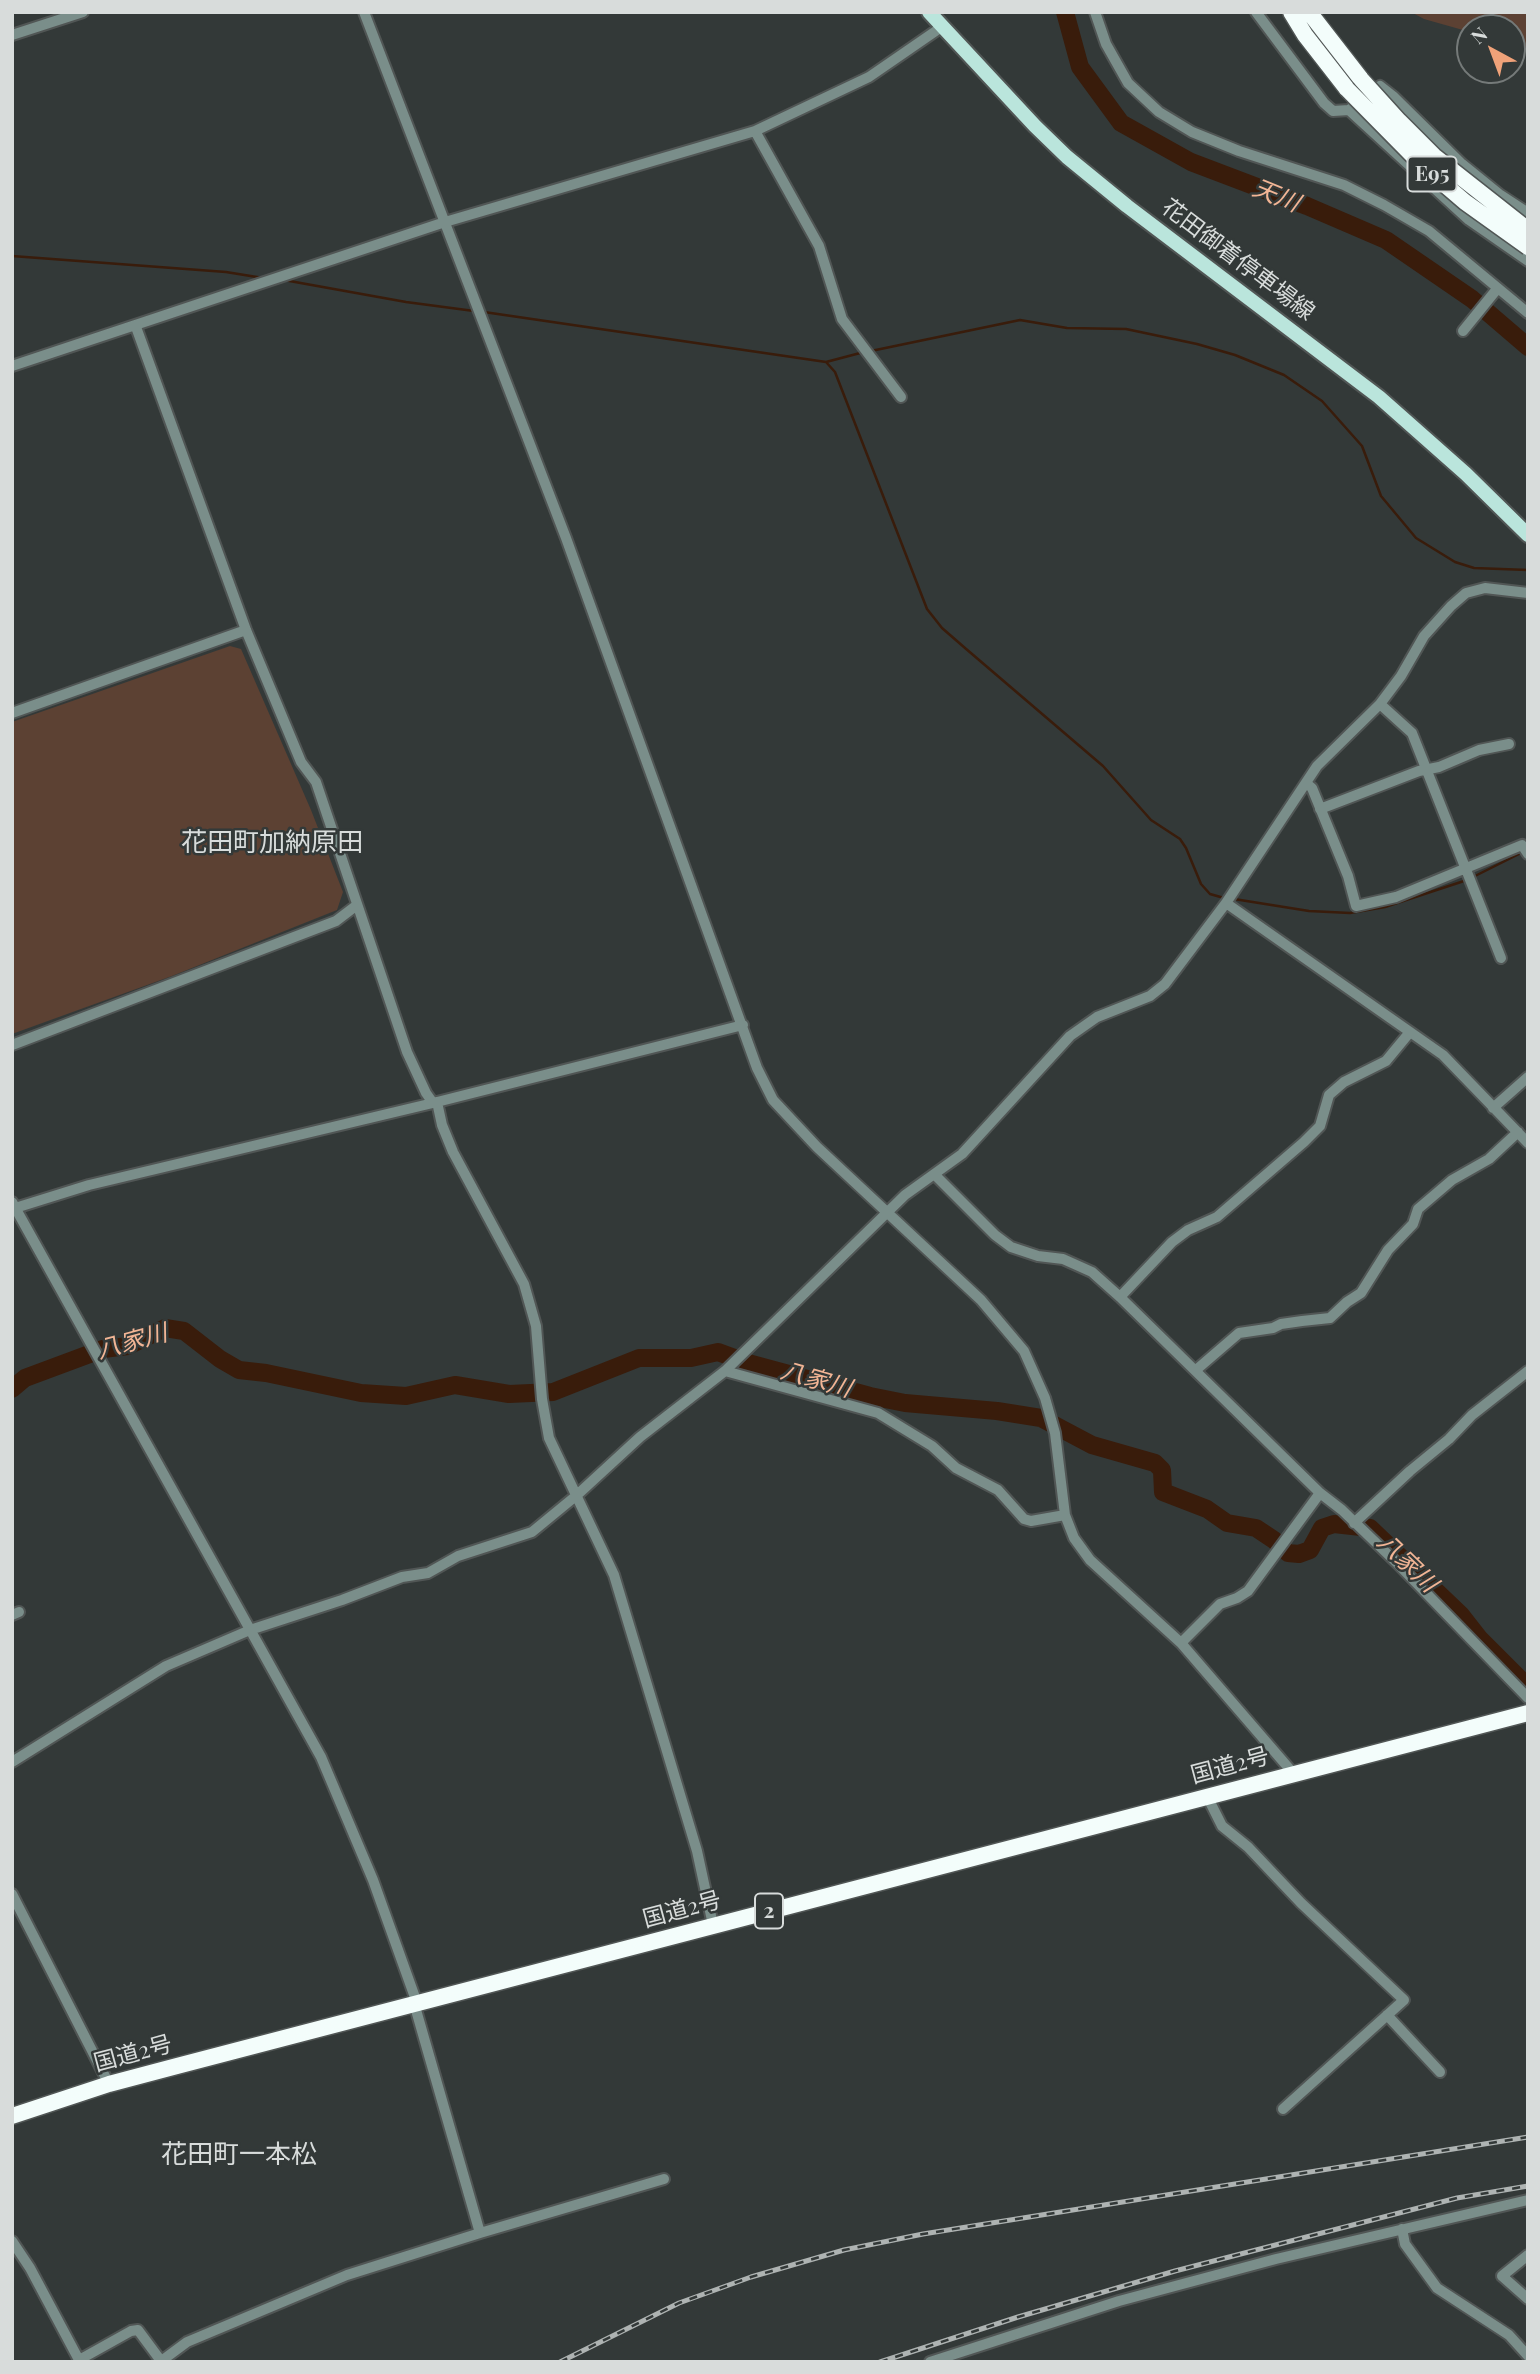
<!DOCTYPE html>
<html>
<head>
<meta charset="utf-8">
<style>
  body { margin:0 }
  #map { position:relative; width:1540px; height:2374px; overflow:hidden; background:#333938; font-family:"Playfair Display",serif }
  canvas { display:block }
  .frame { position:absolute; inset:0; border:14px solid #d8dcdb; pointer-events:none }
  .north { position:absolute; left:1456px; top:14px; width:70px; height:70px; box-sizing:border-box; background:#333938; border:2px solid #757a79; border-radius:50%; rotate:319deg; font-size:19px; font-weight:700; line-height:28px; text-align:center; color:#d8dcdb }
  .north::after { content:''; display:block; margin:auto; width:24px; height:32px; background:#f0a279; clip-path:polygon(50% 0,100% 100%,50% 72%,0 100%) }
</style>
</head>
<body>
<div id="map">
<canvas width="1540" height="2374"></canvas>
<div class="frame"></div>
<div class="north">N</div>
</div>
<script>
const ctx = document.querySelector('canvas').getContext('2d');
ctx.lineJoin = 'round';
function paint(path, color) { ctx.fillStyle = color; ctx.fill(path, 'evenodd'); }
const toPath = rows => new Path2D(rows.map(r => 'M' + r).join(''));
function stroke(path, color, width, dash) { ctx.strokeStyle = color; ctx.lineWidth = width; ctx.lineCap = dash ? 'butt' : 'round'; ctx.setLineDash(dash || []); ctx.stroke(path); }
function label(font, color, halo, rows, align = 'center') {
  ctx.font = font + ' "Playfair Display","Noto Sans JP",serif'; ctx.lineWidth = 5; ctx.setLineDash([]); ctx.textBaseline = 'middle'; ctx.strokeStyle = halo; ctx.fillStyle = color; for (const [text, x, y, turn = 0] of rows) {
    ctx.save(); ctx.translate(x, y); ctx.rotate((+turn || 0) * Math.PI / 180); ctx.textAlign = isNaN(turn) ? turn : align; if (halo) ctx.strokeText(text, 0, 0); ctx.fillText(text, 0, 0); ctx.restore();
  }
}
const green = toPath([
  [1411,12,1528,12,1528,48,1512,43,1512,28,1470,28,1470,32,1424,19],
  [230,646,241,649,311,810,343,892,337,910,172,976,12,1034,12,722]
]);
const stream = toPath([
  [12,256,226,272,263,278],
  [284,280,406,302,474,311],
  [484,312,826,362,864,352],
  [871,351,1020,320,1067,328,1126,329,1197,344,1235,355,1284,375,1322,401,1362,446,1381,496,1416,538,1455,562,1474,568,1528,570],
  [826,362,835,372,927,609,942,628,965,648,1103,766,1151,820,1180,839,1186,848,1201,884,1210,894,1224,898],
  [1473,877,1523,852],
  [1234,899,1309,911,1350,913,1385,907,1467,880]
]);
const river = toPath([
  [1065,12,1080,67,1121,123,1191,162,1307,206,1386,240,1472,299,1528,347],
  [12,1389,25,1378,103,1349,128,1346,165,1328,184,1331,220,1359,239,1370,266,1373,361,1393,406,1396,455,1385,509,1394,553,1392,639,1358,691,1358,718,1352,748,1363,870,1396,905,1403,997,1411,1041,1418,1092,1445,1155,1463,1162,1470,1163,1492,1207,1509,1227,1523,1256,1528,1274,1540,1288,1553,1299,1554,1310,1550,1322,1528,1334,1524,1370,1528,1461,1615,1479,1638,1528,1687]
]);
const minor = toPath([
  [364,12,566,538,757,1068,773,1100,817,1147,981,1300,1024,1351,1045,1398,1055,1433,1065,1515,1074,1538,1090,1560,1181,1643,1293,1773],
  [1095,12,1106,44,1128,83,1159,112,1192,132,1239,151,1344,185,1384,205,1429,231,1528,313],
  [1256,12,1324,103,1333,111,1349,110,1380,86,1394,97,1462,164,1499,194,1528,213],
  [12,35,83,12],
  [1349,110,1469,220,1528,261],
  [755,131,819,246,842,319,901,397],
  [136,327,246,630,301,762,316,782,407,1052,426,1093,433,1103],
  [1463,331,1497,289],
  [12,366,445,222,755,131,869,77,943,26],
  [1380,704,1412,733,1501,958],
  [12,713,246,630],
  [1306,783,1312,788,1348,876,1356,906,1396,897,1522,845,1528,854],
  [1320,809,1419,771,1439,767,1479,750,1509,744],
  [1226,903,1443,1055,1528,1143],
  [12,1045,336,921,357,905],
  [437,1102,442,1125,453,1152,524,1284,536,1326,542,1399,549,1438,614,1575,697,1851,713,1925],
  [1493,1108,1528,1077],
  [935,1175,995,1235,1011,1247,1038,1256,1063,1259,1092,1272,1120,1297,1320,1493,1342,1510,1398,1564,1528,1698],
  [12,1202,321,1757,373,1880,417,2003],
  [12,1209,89,1185,433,1103,743,1025],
  [1120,1297,1172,1242,1188,1230,1217,1217,1304,1142,1320,1126,1329,1095,1344,1082,1386,1061,1410,1032],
  [1196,1370,1239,1333,1273,1328,1281,1324,1302,1321,1330,1318,1347,1302,1361,1293,1388,1250,1413,1224,1418,1209,1452,1180,1489,1159,1518,1132],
  [725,1371,878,1413,932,1446,956,1468,998,1490,1024,1519,1031,1521,1065,1515],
  [1354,1523,1410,1471,1449,1439,1472,1415,1528,1371],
  [12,1615,19,1612],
  [1181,1643,1220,1604,1237,1598,1248,1591,1320,1493],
  [12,1762,166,1666,250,1630,342,1600,402,1577,428,1573,458,1556,532,1532,577,1495,640,1437,725,1371,905,1195,962,1154,1070,1036,1097,1017,1150,996,1165,984,1226,903,1317,766,1380,704,1401,676,1424,636,1451,606,1466,593,1485,588,1528,593],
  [1207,1796,1222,1826,1248,1847,1301,1903,1404,2000,1283,2109],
  [12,1894,109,2084],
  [414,2003,480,2233,664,2179],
  [1387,2015,1440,2072],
  [1402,2229,1405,2244,1437,2288,1509,2335,1528,2356],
  [12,2241,30,2268,79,2360,131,2331,138,2330,161,2361],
  [1528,2255,1502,2276,1528,2299],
  [160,2362,187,2342,347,2275,480,2233],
  [930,2362,1119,2301,1276,2259,1528,2200]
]);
const major = toPath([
  [929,12,1035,126,1067,157,1127,206,1379,397,1466,474,1528,535]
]);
const highway = toPath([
  [1291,12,1305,35,1347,89],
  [1309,12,1361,79],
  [12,2116,109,2084,177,2066,1528,1713]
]);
const rail = toPath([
  [560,2362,679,2303,751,2277,844,2250,923,2234,1528,2137],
  [880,2362,1018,2317,1175,2271,1457,2198,1528,2186]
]);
const highwayBridge = toPath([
  [1361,79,1399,121,1434,156,1528,230],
  [1347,89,1423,166,1465,202,1528,247]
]);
const shields = [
  [1432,174,49],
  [769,1911,28]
];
const shieldNames = [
  ["E95",1432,174],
  ["2",769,1911]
];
const streetNames = [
  ["花田御着停車場線",1238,260,37],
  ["国道2号",1230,1766,-15],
  ["国道2号",682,1910,-15],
  ["国道2号",133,2054,-15]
];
const waterNames = [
  ["天川",1276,196,22],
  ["八家川",132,1342,-15],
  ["八家川",816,1380,16],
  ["八家川",1407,1563,44]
];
const quarterNames = [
  ["花田町加納原田",272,843],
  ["花田町一本松",239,2155]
];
paint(green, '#5c4133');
stroke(stream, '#391c0b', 2.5);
stroke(river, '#391c0b', 18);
stroke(minor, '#515655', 14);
stroke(major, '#515655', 18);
stroke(highway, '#515655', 19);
stroke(minor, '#7a8e8a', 10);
stroke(major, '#bae5dc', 14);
stroke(highway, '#f3fdfb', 16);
stroke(rail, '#aeb3b2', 5);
stroke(rail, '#333938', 2.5, [8]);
stroke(highwayBridge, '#515655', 19, []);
stroke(highwayBridge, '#f3fdfb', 16);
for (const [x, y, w] of shields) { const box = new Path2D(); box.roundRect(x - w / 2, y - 17.5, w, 35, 5); ctx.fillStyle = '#333938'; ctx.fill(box); stroke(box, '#d8dcdb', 2); }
label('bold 21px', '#d8dcdb', null, shieldNames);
label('23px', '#d8dcdb', '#333938', streetNames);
label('italic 24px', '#f2b595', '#333938', waterNames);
label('26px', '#d8dcdb', '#333938', quarterNames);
</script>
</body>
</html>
